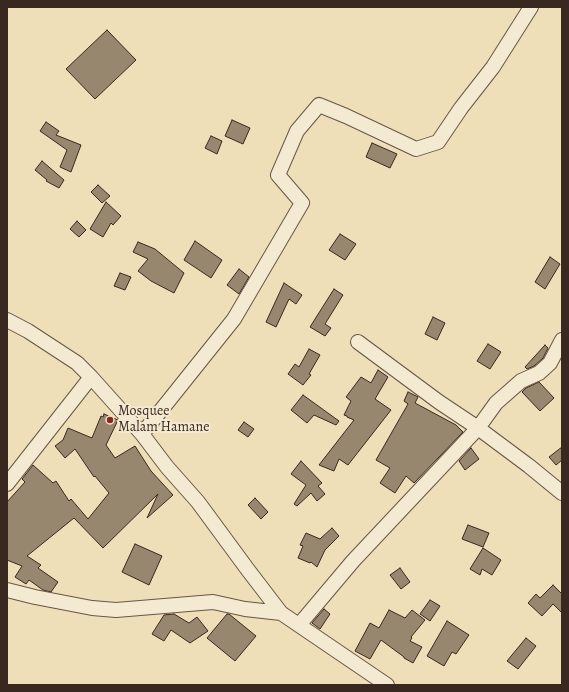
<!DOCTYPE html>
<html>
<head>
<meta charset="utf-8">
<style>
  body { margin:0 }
  #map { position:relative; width:569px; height:692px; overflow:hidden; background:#eedfb9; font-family:Alegreya,serif }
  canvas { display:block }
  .frame { position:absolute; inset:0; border:8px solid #39281f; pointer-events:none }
</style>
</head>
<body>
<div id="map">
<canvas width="569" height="692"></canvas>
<div class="frame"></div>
</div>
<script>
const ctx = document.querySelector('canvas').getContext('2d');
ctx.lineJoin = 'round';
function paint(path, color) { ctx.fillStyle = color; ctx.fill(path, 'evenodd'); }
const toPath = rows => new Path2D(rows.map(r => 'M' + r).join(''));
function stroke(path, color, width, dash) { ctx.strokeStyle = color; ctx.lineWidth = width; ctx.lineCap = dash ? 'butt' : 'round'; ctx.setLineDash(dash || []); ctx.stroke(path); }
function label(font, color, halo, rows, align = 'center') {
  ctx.font = font + ' Alegreya,serif'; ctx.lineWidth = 4; ctx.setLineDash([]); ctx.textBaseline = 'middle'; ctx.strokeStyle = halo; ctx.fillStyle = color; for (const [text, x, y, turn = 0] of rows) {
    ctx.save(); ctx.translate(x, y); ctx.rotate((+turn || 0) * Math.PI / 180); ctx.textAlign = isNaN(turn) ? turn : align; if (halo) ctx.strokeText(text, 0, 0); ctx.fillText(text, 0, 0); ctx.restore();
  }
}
const building = toPath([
  [107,30,136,60,95,99,66,69,107,30],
  [232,120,250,128,243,144,225,136,232,120],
  [46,122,59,131,56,135,81,145,71,172,60,167,67,150,40,131,46,122],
  [211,136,222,141,217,154,205,148,211,136],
  [372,143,397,154,390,168,366,157,372,143],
  [42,161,64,180,59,188,46,181,47,180,35,170,42,161],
  [98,185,110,196,102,203,91,192,98,185],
  [106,202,121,216,113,225,111,223,103,237,90,229,106,202],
  [77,221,86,230,79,237,70,229,77,221],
  [340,234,356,244,345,260,329,250,340,234],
  [195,241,222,260,211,278,184,260,195,241],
  [138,242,155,249,184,273,174,293,151,281,138,271,148,259,133,252,138,242],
  [550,257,560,264,545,289,535,282,550,257],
  [239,269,249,277,239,294,227,285,239,269],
  [120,273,131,277,125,290,114,286,120,273],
  [284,283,302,295,296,304,289,299,276,327,266,322,284,283],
  [334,289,343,295,325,324,331,328,325,336,310,327,334,289],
  [433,317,445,323,437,340,425,334,433,317],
  [488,344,501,352,490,369,477,361,488,344],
  [545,345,548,348,543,358,534,366,527,369,525,367,545,345],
  [309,349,320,355,309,374,311,375,303,385,288,374,295,364,299,367,309,349],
  [378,370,388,377,375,399,391,410,348,465,339,459,334,471,319,465,354,420,347,417,347,416,344,415,351,401,346,397,361,377,371,383,378,370],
  [539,382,554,398,540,411,522,392,526,388,539,382],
  [408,392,418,397,415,403,456,425,463,432,414,483,406,476,395,493,380,483,390,468,376,460,408,404,404,401,408,392],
  [303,395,339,421,336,425,314,415,307,423,291,410,303,395],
  [104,414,118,420,106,445,115,458,135,446,151,471,173,495,147,518,158,494,103,548,74,518,27,556,41,565,38,568,58,582,51,592,43,590,29,580,26,584,15,577,22,566,7,560,7,502,25,482,22,479,33,465,53,483,56,481,69,501,71,499,88,519,109,493,95,476,94,477,75,449,65,458,55,446,63,440,68,428,92,438,101,416,103,417,104,414],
  [244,422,254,429,248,437,238,430,244,422],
  [562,447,562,460,556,465,549,457,562,447],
  [471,448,479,459,465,470,459,461,471,448],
  [301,461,322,483,318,486,325,494,317,501,311,493,297,506,294,504,306,485,291,474,301,461],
  [255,498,268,512,261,519,248,505,255,498],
  [468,525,489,533,483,547,462,539,468,525],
  [332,528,339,536,325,550,317,567,311,562,310,563,298,558,303,546,300,545,306,533,320,539,332,528],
  [135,544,162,556,149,585,122,572,135,544],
  [483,548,501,560,492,575,482,569,480,575,470,569,483,548],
  [400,568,410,582,401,589,390,575,400,568],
  [553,585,562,594,562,613,553,604,542,616,528,603,536,594,540,598,553,585],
  [430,600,440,606,430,621,420,614,430,600],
  [324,609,330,614,320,629,312,623,324,609],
  [389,610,405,618,412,610,425,620,411,637,412,638,410,641,422,647,413,663,404,658,404,657,381,640,370,659,355,651,370,623,379,628,389,610],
  [174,614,189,623,197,617,208,631,190,643,171,630,164,641,152,634,164,615,174,614],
  [227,614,229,614,256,636,235,661,207,638,227,614],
  [447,621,469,635,456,654,452,652,444,666,427,656,447,621],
  [526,638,536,646,518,669,507,661,526,638]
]);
const street = toPath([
  [7,320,28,331,77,363,91,377,142,434,167,467,198,502,248,570,281,613,387,685],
  [358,342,439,402,478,428,529,466,562,493],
  [142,434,234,319,302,203,278,175,297,131,319,105,346,116,416,149,438,142,461,108,493,67,531,7],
  [7,484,91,377],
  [7,590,35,597,92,608,116,610,213,602,245,609,281,613],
  [299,625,353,561,478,428,496,403,521,381,539,373,550,363,562,340]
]);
const markers = [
  [110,420,4,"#8f2418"]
];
const poiNames = [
  ["Mosquee",118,412],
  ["Malam Hamane",118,428]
];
paint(building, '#97876f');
stroke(building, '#39281f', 1);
stroke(street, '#665646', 16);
stroke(street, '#f4ead2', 14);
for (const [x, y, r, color] of markers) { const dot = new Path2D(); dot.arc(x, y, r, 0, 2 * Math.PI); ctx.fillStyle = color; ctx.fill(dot); stroke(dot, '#f4ead2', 1.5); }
label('14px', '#39281f', '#f4ead2', poiNames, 'left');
</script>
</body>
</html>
